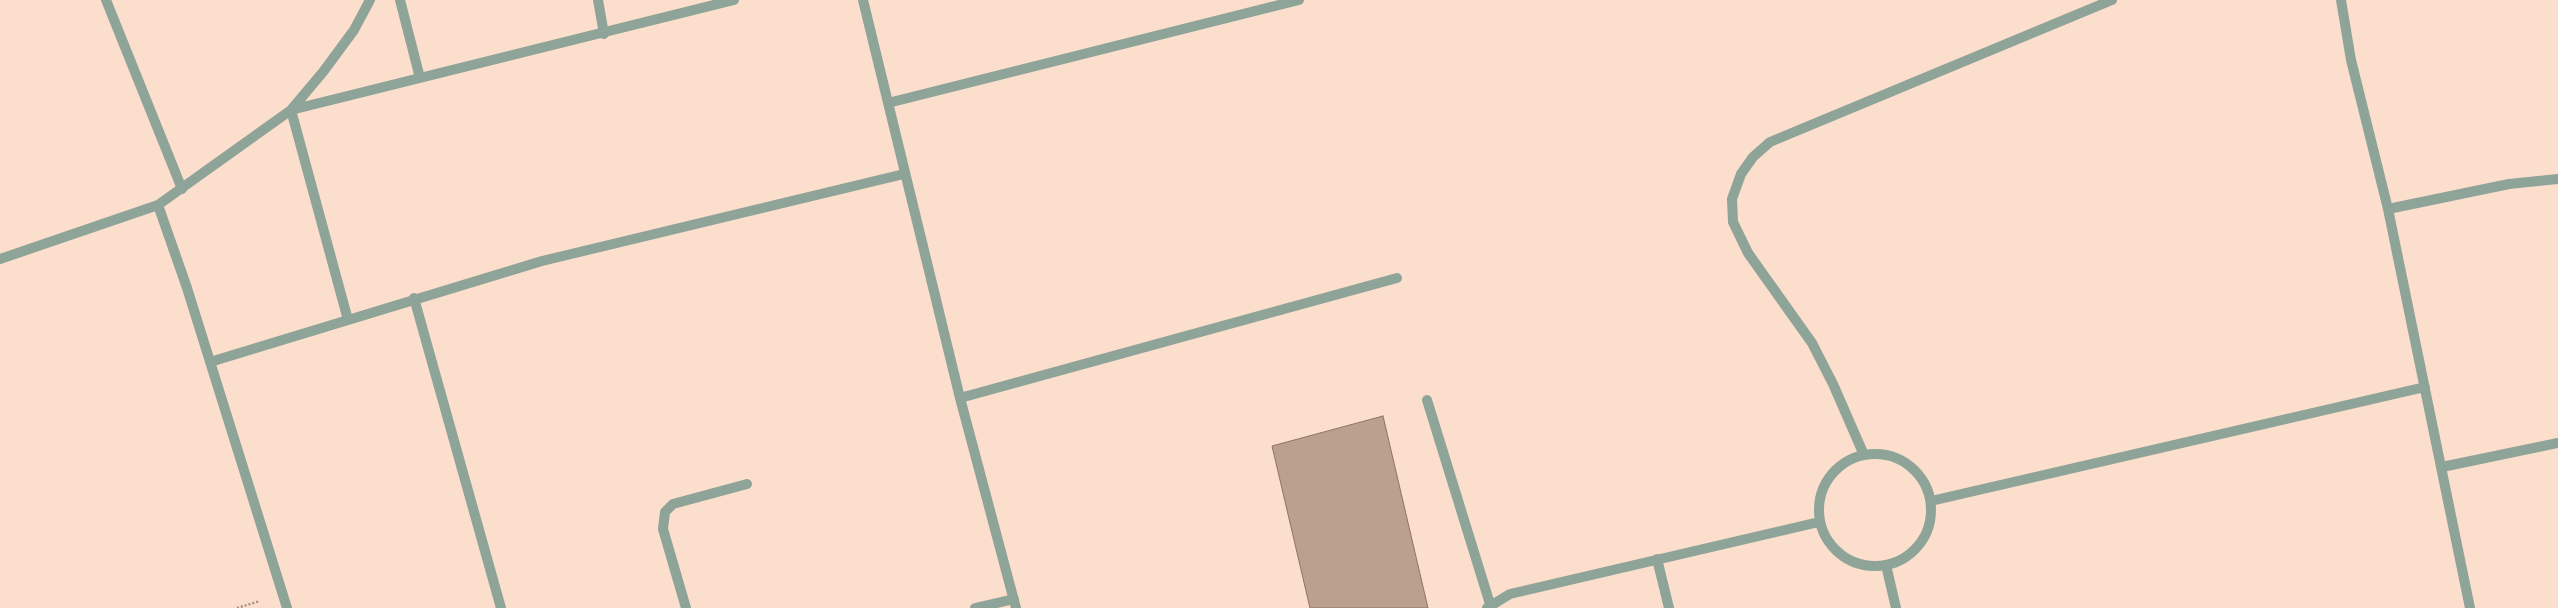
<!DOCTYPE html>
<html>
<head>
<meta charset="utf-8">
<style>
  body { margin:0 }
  canvas { display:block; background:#fbdecb }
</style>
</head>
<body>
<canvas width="2558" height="608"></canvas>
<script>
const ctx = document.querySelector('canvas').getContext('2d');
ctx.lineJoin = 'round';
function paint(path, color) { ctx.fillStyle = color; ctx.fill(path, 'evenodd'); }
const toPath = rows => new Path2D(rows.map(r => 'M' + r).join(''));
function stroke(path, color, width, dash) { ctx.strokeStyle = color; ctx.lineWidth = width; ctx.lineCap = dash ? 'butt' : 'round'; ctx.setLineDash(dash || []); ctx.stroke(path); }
const building = toPath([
  [1383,416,1428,608,1310,608,1272,446,1383,416]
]);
const path = toPath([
  [237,608,260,601]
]);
const lane = toPath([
  [414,298,501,608],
  [1657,559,1669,608]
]);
const street = toPath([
  [106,0,182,189],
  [400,0,420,78],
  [598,0,604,34],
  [863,0,960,398,1016,608],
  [2341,0,2351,60,2388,209,2470,608],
  [888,103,1299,0],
  [158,205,291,110,323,72,354,30,370,0],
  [2388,209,2509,184,2558,179],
  [0,259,158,205,187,288,287,608],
  [348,320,291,110,734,0],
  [210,362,542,261,904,174],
  [960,398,1397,278],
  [1427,400,1490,604],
  '1819 510a56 56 0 1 1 112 0a56 56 0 1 1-112 0Z',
  [1864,455,1833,384,1812,343,1748,253,1733,222,1732,199,1741,174,1753,157,1770,142,2112,0],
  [2442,467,2558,443],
  [1931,501,2425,387],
  [1886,565,1896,608],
  [686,608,663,529,665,512,673,504,747,484],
  [975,608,1014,599],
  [1487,608,1510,594,1819,522]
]);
paint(building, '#bca08f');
stroke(building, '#8e7463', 1);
stroke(path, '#a59083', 2.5, [2, 2]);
stroke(lane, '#8ea499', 10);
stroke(street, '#8ea499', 10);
</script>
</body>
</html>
